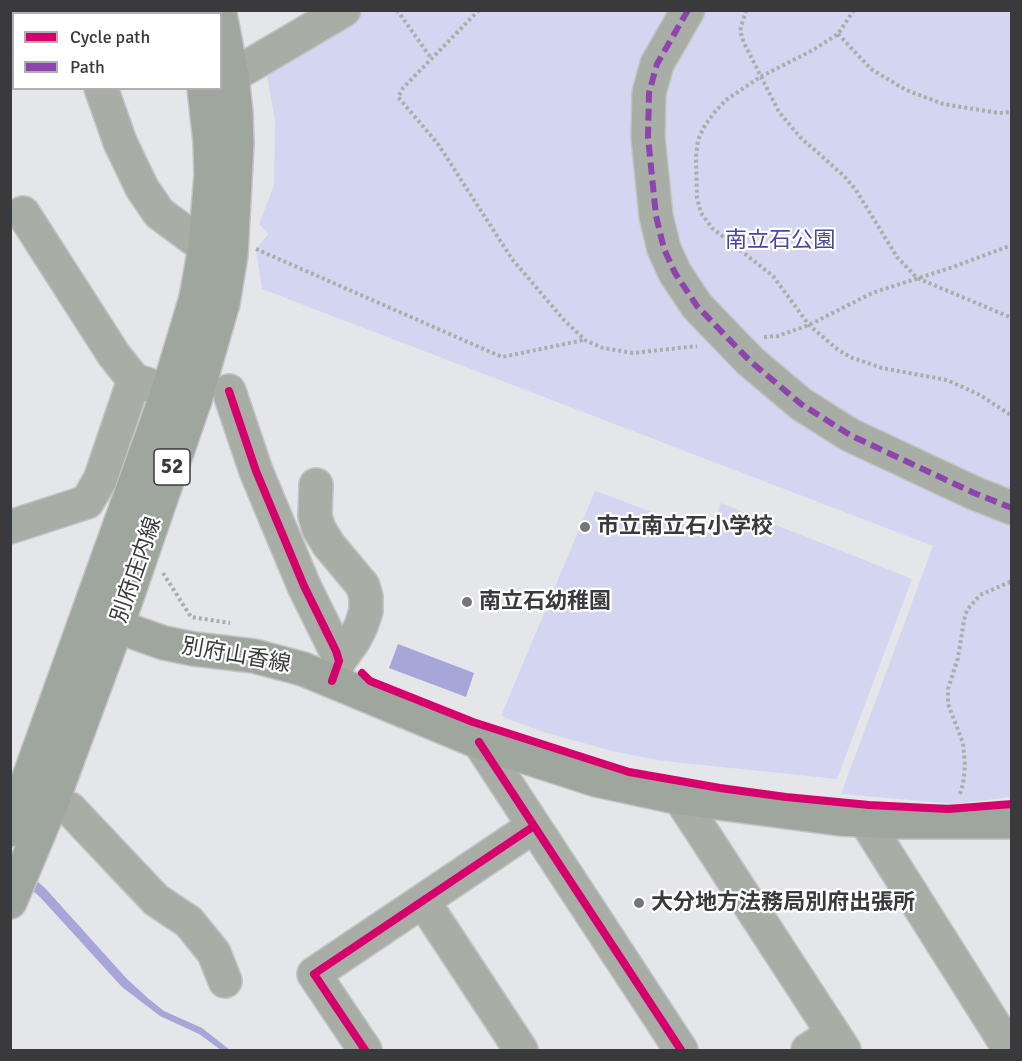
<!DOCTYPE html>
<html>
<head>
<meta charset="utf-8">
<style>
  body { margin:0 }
  #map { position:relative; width:1022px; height:1061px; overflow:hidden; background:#e5e6e9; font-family:Signika,sans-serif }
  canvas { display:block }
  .frame { position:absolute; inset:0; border:12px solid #3a3a3d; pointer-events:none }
  .legend { position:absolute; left:12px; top:12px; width:210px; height:78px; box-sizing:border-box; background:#fff; border:2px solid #b0b0b1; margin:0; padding:8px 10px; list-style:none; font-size:18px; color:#3a3a3d }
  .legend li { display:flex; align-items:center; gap:12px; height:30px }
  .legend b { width:30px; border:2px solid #b0b0b1 }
</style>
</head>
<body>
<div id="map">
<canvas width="1022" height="1061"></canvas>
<div class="frame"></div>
<ul class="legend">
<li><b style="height:8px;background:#d6006c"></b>Cycle path</li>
<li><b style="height:8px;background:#8e44ad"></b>Path</li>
</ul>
</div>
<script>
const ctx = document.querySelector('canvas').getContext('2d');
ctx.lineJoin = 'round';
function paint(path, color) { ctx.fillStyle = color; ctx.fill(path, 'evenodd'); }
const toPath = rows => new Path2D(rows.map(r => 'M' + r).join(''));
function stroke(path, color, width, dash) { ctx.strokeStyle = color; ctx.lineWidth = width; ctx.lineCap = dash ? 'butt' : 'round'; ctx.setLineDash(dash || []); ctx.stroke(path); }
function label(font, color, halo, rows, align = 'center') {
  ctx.font = font + ' Signika,"Noto Sans JP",sans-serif'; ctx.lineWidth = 4.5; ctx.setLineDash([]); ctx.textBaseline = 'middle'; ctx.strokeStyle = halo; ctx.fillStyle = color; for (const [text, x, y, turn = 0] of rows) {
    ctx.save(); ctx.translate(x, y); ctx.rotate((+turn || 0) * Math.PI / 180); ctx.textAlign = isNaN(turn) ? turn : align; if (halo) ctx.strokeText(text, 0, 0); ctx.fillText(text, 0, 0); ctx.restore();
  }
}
const green = toPath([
  [365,11,1011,11,1011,797,956,804,841,794,933,546,262,289,256,249,268,234,259,224,274,185,275,121,266,70],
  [595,491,709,533,721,503,912,579,837,779,664,761,616,752,540,731,501,716]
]);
const water = toPath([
  [398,644,474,673,466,697,389,668],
  [10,857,45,888,127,979,149,999,164,1011,202,1028,230,1050,221,1050,199,1034,160,1016,122,987,40,897,11,872]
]);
const path = toPath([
  [397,10,431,58],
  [479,10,403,88,398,97,438,144,512,259,564,320,585,340,603,348,633,353,697,346],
  [746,10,740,31,744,43,779,112,800,137,844,176,856,190,897,257,917,278,1012,318],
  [854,10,838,34,813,50,760,77,726,100,714,113,704,127,698,140,696,156,697,198,701,213,712,228,773,276,809,325,837,349,850,357,882,368,947,380,980,395,1012,416],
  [838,34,871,69,906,90,943,104,999,113,1012,112],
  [256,249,502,357,584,340],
  [764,337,778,336,809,325,872,293,953,267,1012,245],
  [163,573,191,617,230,623],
  [960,794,963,784,965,766,963,743,948,704,948,689,958,658,964,620,967,610,980,595,1012,581]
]);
const minor = toPath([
  [79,10,80,14],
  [688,10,657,64,649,93,648,137,656,216,664,249,675,273,697,306,720,330,750,361,801,404,850,435,974,493,1012,508],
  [10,48,14,46],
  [220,83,344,10],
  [101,88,120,142,142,188,159,213,205,247,229,254],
  [23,213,114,355,134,380,195,400],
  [229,391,256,471,304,586,336,651,339,661,332,681],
  [316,485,315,516,319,529,328,544,363,586,366,597,366,611,361,626,354,640,339,661],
  [10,527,87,502,100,480,134,380],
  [479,742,681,1050],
  [25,793,70,809,156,900,189,922,214,953,225,981],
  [680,798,844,1050],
  [865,820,1010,1050],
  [423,901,521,1050],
  [365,1050,314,974,534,826],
  [808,1050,833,1034]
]);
const major = toPath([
  [191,10,192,14],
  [88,616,164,643,194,649,254,656,303,669,479,742,596,780,680,798,840,819,895,822,1012,822],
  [10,830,168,391,196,298,205,247,211,175,210,142,204,88],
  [10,902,52,802,117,626,195,400,223,303,231,255,237,143,236,113,232,76,220,14]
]);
const quiet = toPath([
  [688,10,657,64,649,93,648,137,656,216,664,249,675,273,697,306,720,330,750,361,801,404,850,435,974,493,1012,508]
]);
const cycleway = toPath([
  [229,391,256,471,304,586,336,651,339,661,332,681],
  [362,673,370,681,473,722,629,772,720,788,786,797,869,805,948,809,1012,804],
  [479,742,681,1050],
  [365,1050,314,974,534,826]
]);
const markers = [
  [585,527,6,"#767679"],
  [467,602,6,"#767679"],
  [639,903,6,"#767679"]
];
const shields = [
  [172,467,36]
];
const shieldNames = [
  ["52",172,467]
];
const parkNames = [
  ["南立石公園",780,241]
];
const poiNames = [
  ["市立南立石小学校",597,527],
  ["南立石幼稚園",479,602],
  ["大分地方法務局別府出張所",651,903]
];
const streetNames = [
  ["別府庄内線",137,570,-71],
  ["別府山香線",236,656,10]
];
paint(green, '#d4d6f1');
paint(water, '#a7a6d9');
stroke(minor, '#c4c4c6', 36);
stroke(major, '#c4c4c6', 36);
stroke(path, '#aaaea9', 4, [3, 3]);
stroke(minor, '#a8aea6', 33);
stroke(major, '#9fa69d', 33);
stroke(quiet, '#8e44ad', 6, [12, 6]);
stroke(cycleway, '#d6006c', 8);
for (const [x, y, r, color] of markers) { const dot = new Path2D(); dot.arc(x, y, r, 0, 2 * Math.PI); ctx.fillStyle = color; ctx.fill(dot); stroke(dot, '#fff', 2); }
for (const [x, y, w] of shields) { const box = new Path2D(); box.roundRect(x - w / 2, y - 18, w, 36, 4.5); ctx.fillStyle = '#fff'; ctx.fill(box); stroke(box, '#3a3a3d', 1.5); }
label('bold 21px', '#3a3a3d', null, shieldNames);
label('22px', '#4e459c', '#fff', parkNames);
label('bold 22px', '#3a3a3d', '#fff', poiNames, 'left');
label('22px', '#3a3a3d', '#fff', streetNames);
</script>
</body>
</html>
